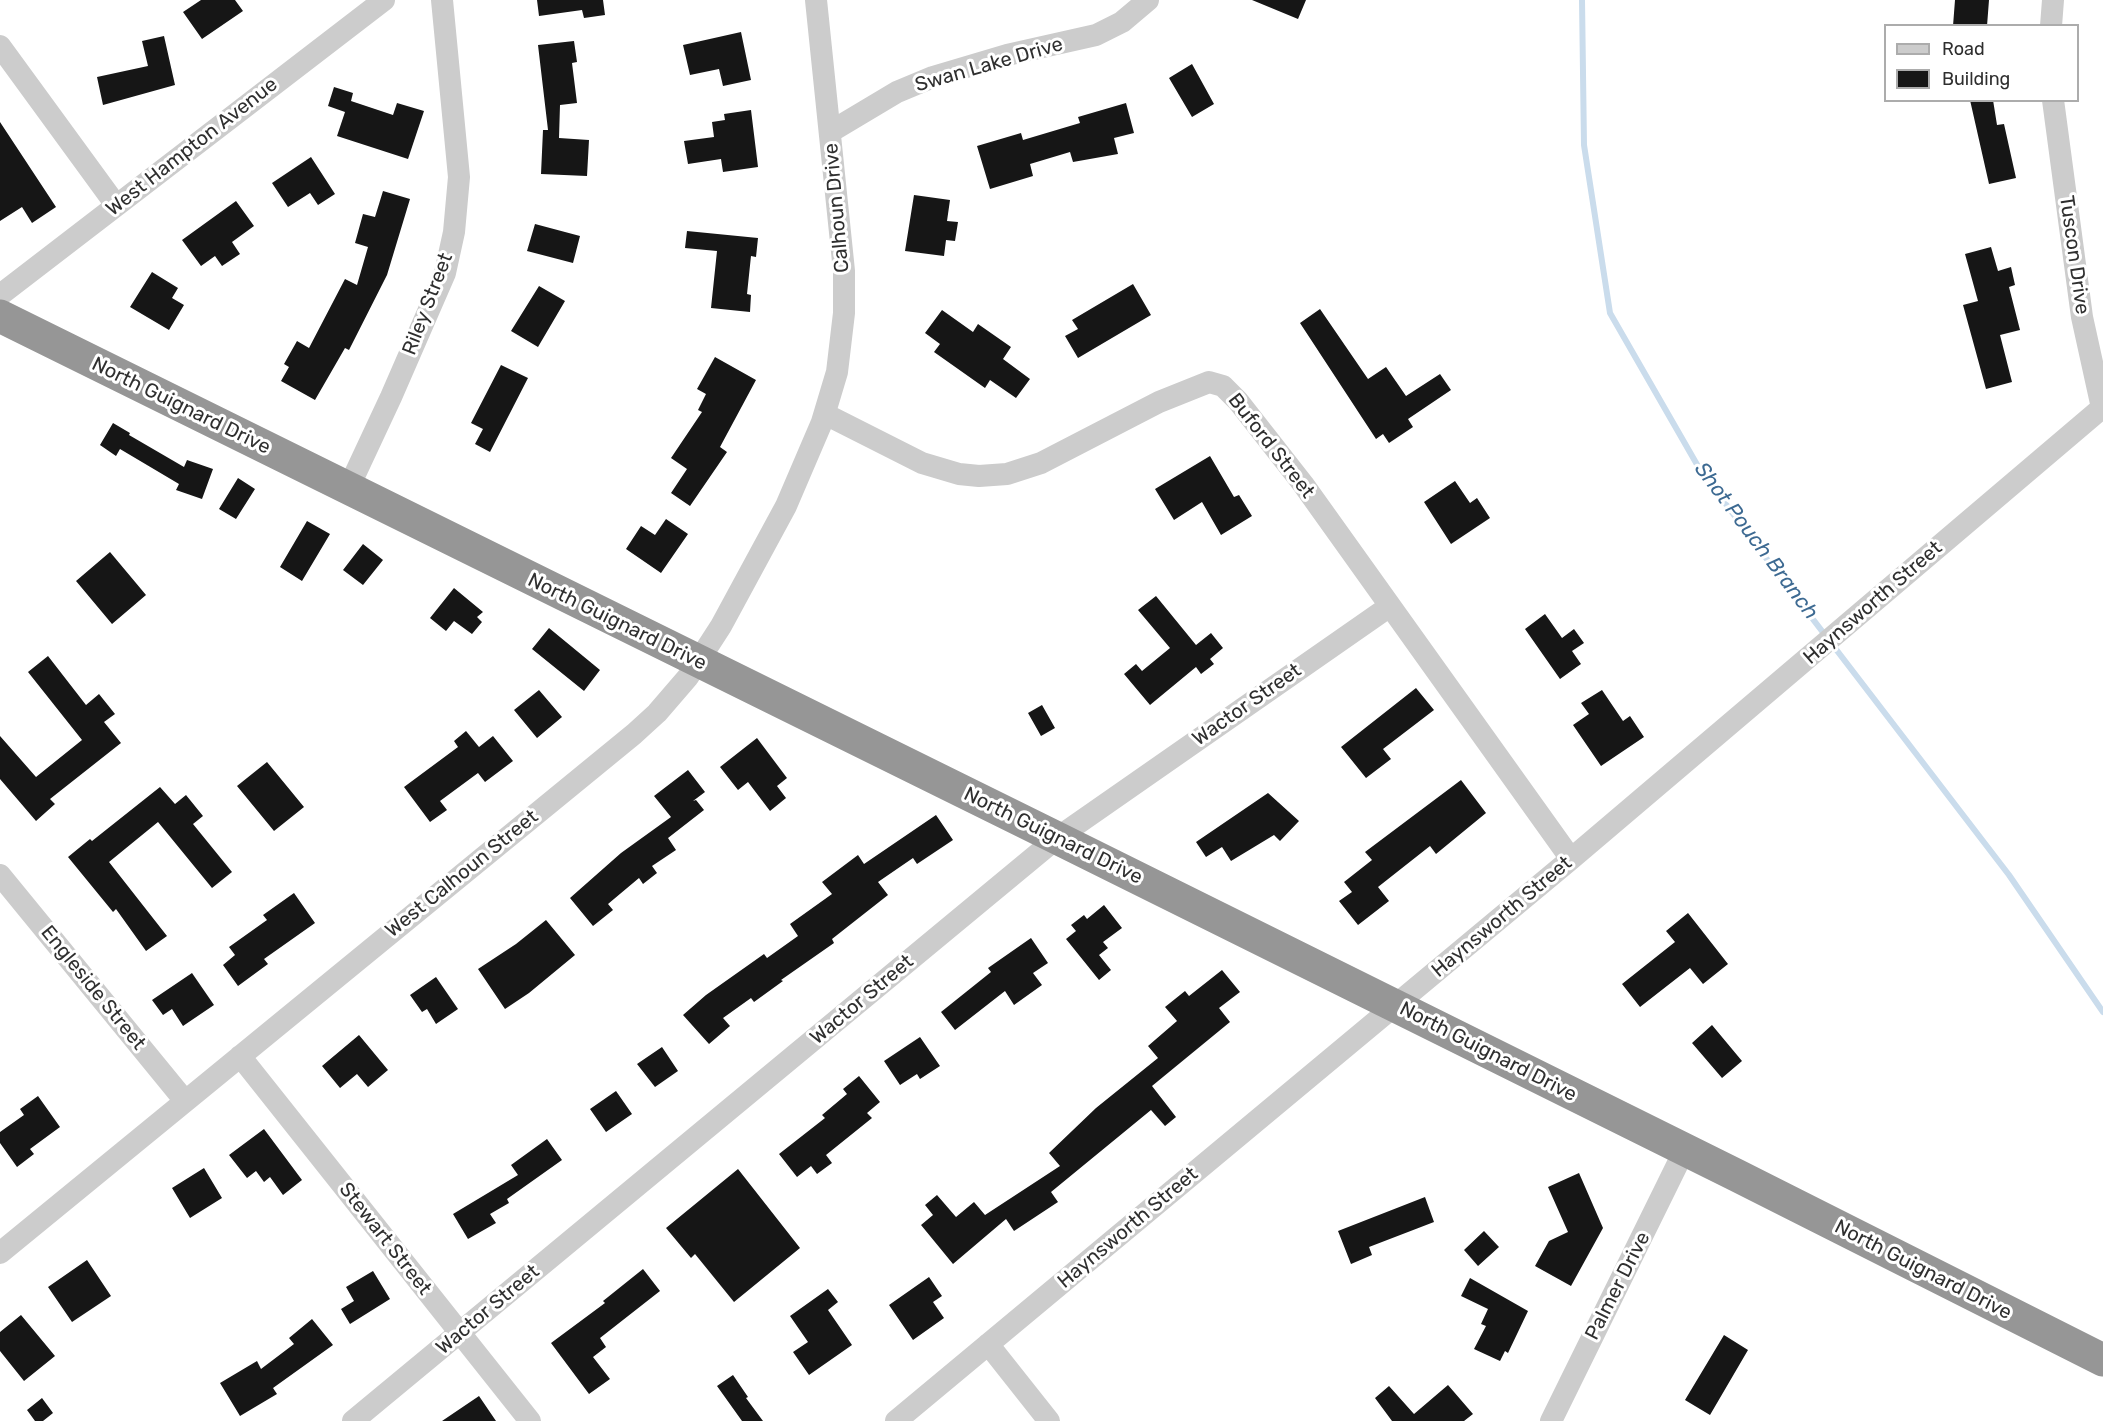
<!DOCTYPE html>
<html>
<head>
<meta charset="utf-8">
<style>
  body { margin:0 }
  #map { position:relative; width:2103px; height:1421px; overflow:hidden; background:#fff; font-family:Rubik,sans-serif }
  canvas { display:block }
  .legend { position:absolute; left:1884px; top:24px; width:195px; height:78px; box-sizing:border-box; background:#fff; border:2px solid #acacac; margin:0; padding:8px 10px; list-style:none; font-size:18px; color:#2f2f2f }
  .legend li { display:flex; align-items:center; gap:12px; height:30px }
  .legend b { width:30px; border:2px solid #acacac }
</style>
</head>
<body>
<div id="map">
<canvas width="2103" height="1421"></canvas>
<ul class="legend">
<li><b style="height:8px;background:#ccc"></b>Road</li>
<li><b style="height:16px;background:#161616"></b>Building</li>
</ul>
</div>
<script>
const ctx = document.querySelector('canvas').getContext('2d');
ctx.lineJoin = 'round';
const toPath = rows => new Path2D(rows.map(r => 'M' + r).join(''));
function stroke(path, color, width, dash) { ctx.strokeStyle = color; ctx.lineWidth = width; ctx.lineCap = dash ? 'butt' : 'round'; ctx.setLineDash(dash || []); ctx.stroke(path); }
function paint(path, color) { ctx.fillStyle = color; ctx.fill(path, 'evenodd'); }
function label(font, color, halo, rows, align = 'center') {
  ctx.font = font + ' Rubik,sans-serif'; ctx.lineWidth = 6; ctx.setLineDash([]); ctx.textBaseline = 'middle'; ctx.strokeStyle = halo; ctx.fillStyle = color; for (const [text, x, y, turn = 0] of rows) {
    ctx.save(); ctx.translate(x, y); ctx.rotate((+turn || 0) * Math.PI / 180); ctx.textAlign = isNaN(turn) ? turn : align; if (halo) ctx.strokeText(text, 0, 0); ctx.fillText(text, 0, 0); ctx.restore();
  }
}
const stream = toPath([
  [1582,0,1584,145,1610,313,1699,468,1766,558,2009,875,2103,1012]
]);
const building = toPath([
  [201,0,235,0,243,11,202,39,183,12],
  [537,0,603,0,605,15,584,18,582,10,539,16],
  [1252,0,1306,0,1298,19],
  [1955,0,1989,0,1987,26,1953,26],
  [741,32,751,80,723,86,719,69,690,75,683,45],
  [164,36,175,85,103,105,97,77,148,66,142,41],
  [574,41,577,62,572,63,577,103,560,105,559,138,589,140,587,176,541,174,543,130,548,130,538,45],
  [1192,64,1214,104,1192,117,1169,78],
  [334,87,353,93,351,101,393,115,397,103,424,111,408,159,337,136,345,112,328,106],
  [1970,100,1993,100,1997,125,2004,124,2016,178,1989,184],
  [1126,103,1134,133,1114,138,1118,154,1073,162,1070,152,1030,164,1033,176,990,189,977,146,1021,133,1023,140,1080,123,1078,117],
  [751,110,758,167,723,172,721,159,688,164,684,141,714,137,712,122,725,120,724,114],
  [0,122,56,207,32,223,22,207,0,221],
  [311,157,335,194,318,205,310,193,288,207,272,183],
  [383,191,410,199,387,275,349,350,345,348,315,400,281,381,289,367,284,364,297,341,309,348,345,279,357,285,368,247,355,243,363,214,375,217],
  [914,195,950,200,947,221,958,222,955,241,946,240,944,256,905,251],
  [236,201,254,226,232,242,240,254,222,266,215,256,201,266,182,240],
  [535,224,580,236,573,263,527,251],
  [687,231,758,238,756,257,751,256,747,294,751,295,750,312,711,308,717,251,685,248],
  [1991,247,1998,271,2011,267,2015,285,2009,287,2020,330,2000,335,2012,382,1986,389,1963,305,1978,301,1965,254],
  [152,272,178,288,172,298,184,305,169,330,130,307],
  [1133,284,1151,315,1078,358,1065,336,1078,329,1072,320],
  [539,286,565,301,538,347,511,331],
  [1320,309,1368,379,1386,367,1406,396,1440,374,1451,390,1408,419,1413,427,1389,443,1383,434,1376,439,1300,323],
  [942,310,973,332,978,324,1011,347,1003,359,1030,379,1016,398,990,380,985,388,934,352,940,344,925,333],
  [715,357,756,380,720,447,727,452,690,506,671,493,687,469,671,458,702,412,698,410,706,394,697,389],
  [501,365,528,378,490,452,475,444,483,429,471,423],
  [113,423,130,433,129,435,184,467,187,460,213,469,202,499,176,490,179,484,120,449,116,456,100,445],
  [1210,456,1234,497,1239,495,1252,516,1221,535,1202,502,1174,520,1155,489],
  [238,478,255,489,236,519,219,509],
  [1455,481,1470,503,1477,498,1490,518,1451,544,1424,502],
  [666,519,688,534,661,573,626,549,641,526,655,535],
  [307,521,330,534,302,581,280,567],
  [363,544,383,560,363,585,343,570],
  [110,552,146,595,112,624,76,581],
  [454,588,483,612,477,617,482,622,472,634,454,621,446,631,430,618],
  [1156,596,1196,645,1211,633,1223,648,1210,659,1214,664,1201,674,1196,667,1150,705,1124,674,1136,664,1142,671,1170,648,1138,610],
  [1545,614,1562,638,1574,629,1584,643,1572,651,1581,664,1560,679,1525,629],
  [549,628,600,670,584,691,532,649],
  [48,656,86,705,99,694,115,714,104,722,121,743,50,799,55,804,36,821,0,779,0,736,36,777,82,740,28,672],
  [1416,688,1434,710,1383,749,1391,759,1366,778,1341,747],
  [539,690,562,717,537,738,514,710],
  [1602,690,1623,721,1630,716,1644,737,1601,766,1573,725,1589,714,1581,703],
  [1042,705,1055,728,1041,736,1028,713],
  [466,731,479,747,493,736,513,761,485,782,478,773,440,801,447,810,430,822,404,787,458,747,454,741],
  [757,738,787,778,777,786,786,798,770,811,748,782,738,790,720,767],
  [267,762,304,807,274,831,237,786],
  [688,770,705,792,693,801,696,800,704,810,668,838,676,850,652,866,657,873,643,884,639,878,608,904,613,910,593,926,570,898,621,853,671,817,654,796],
  [1461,780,1486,813,1436,854,1430,846,1378,887,1389,901,1358,925,1339,901,1352,892,1344,882,1372,860,1365,852],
  [160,787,175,804,186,795,203,816,193,824,232,872,212,888,158,822,109,862,167,936,146,951,116,909,113,912,68,857,90,839,92,841],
  [1268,793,1299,821,1280,841,1274,835,1231,861,1222,847,1206,857,1196,842],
  [936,815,953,840,917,864,913,858,878,882,888,895,832,939,834,943,781,980,783,981,754,1002,751,998,723,1018,730,1026,709,1044,683,1015,706,995,764,954,767,958,798,936,790,924,832,894,822,882,858,855,864,864],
  [294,893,315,923,264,959,268,964,238,986,223,965,235,955,229,947,267,920,263,915],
  [1104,905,1122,928,1103,942,1108,948,1099,955,1111,970,1099,980,1066,939,1076,931,1071,925,1084,915,1087,919],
  [1688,913,1728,964,1703,984,1690,968,1640,1007,1622,984,1675,942,1666,931],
  [546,920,575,955,529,993,505,1009,478,969,516,944],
  [1031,938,1048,963,1033,973,1042,985,1014,1005,1005,991,955,1030,941,1012,991,972,988,968],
  [1222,970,1240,992,1219,1008,1230,1022,1152,1086,1176,1117,1165,1126,1151,1110,1051,1192,1058,1202,1014,1231,1006,1219,953,1264,921,1225,933,1215,925,1205,937,1195,956,1217,974,1202,985,1215,1060,1166,1049,1153,1096,1108,1158,1058,1148,1046,1177,1021,1165,1007,1185,991,1189,996],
  [192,973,214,1005,183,1026,172,1009,163,1015,152,1000],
  [436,977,458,1009,436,1024,427,1009,422,1012,410,995],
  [1712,1025,1742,1061,1722,1078,1692,1043],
  [359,1035,388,1070,368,1087,357,1074,340,1088,322,1066],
  [920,1037,940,1066,920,1079,917,1074,900,1085,884,1061],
  [662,1047,678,1071,655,1087,637,1064],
  [859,1076,880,1102,867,1113,872,1118,826,1155,832,1163,817,1174,811,1166,797,1177,779,1154,825,1118,822,1115,847,1094,843,1089],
  [616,1091,632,1114,606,1132,590,1109],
  [38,1096,60,1127,30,1149,34,1154,17,1167,0,1143,0,1132,24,1115,20,1109],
  [264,1129,302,1180,283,1195,270,1177,264,1182,256,1171,247,1178,229,1155],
  [547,1139,562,1160,507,1199,509,1203,490,1214,496,1223,468,1239,453,1214,518,1175,511,1165],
  [204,1168,222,1198,190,1218,172,1188],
  [738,1169,800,1248,734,1302,695,1254,691,1258,666,1228],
  [1579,1173,1603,1228,1571,1286,1535,1266,1549,1241,1568,1232,1548,1187],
  [1425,1197,1434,1222,1369,1247,1372,1255,1351,1264,1338,1231],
  [1484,1231,1499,1247,1478,1266,1464,1250],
  [87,1260,111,1296,72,1322,48,1287],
  [643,1269,660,1291,600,1338,606,1347,593,1357,610,1379,589,1394,551,1343,605,1303,603,1301],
  [373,1271,390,1299,350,1324,341,1309,354,1301,346,1287],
  [929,1277,942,1296,933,1302,944,1318,913,1340,889,1305],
  [1470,1278,1528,1311,1508,1353,1505,1351,1500,1361,1474,1349,1486,1326,1481,1324,1488,1309,1461,1296],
  [828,1289,838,1302,828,1310,852,1345,809,1375,793,1352,808,1342,790,1316],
  [21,1315,55,1356,24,1381,0,1351,0,1332],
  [312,1319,333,1345,273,1388,277,1394,240,1416,220,1383,257,1361,261,1369,294,1344,289,1338],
  [1724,1335,1748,1350,1710,1415,1685,1400],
  [733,1375,748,1397,746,1398,763,1421,742,1421,717,1386],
  [1448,1385,1473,1414,1464,1421,1392,1421,1375,1398,1389,1386,1414,1414],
  [479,1396,496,1421,442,1421],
  [42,1398,53,1413,43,1421,35,1421,27,1410]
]);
const street = toPath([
  [2051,26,2053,0],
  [0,46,116,205],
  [2053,100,2082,317,2102,408],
  [830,132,897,92,933,77,1007,55,1096,35,1122,22,1148,0],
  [0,295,384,0],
  [825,414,922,463,959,474,979,476,1007,474,1041,463,1159,402,1209,382,1223,386,1238,401,1303,484,1571,859],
  [348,489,391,397,445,273,454,232,459,177,442,0],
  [0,875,185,1101],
  [240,1056,530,1421],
  [0,1253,634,734,657,713,688,677,721,626,786,506,822,422,837,372,844,313,844,271,816,0],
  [988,1344,1049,1421],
  [353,1421,1057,838,1390,606],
  [896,1421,1571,859,2103,407],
  [1551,1421,1684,1151]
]);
const highway = toPath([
  [0,316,1057,838,1736,1175,2103,1360]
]);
const streetNames = [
  ["Swan Lake Drive",989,65,-16],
  ["West Hampton Avenue",192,147,-38],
  ["Calhoun Drive",837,208,-95],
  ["Tuscon Drive",2074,255,82],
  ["Riley Street",428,304,-69],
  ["North Guignard Drive",181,406,26],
  ["Buford Street",1271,446,52],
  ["Haynsworth Street",1873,603,-41],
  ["North Guignard Drive",617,622,26],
  ["Wactor Street",1247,705,-35],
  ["North Guignard Drive",1053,836,26],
  ["West Calhoun Street",462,874,-39],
  ["Haynsworth Street",1502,917,-40],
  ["Engleside Street",93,988,51],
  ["Wactor Street",862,1000,-40],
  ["North Guignard Drive",1488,1052,27],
  ["Haynsworth Street",1128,1228,-40],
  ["Stewart Street",385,1239,52],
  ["North Guignard Drive",1923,1270,27],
  ["Palmer Drive",1618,1286,-63],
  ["Wactor Street",488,1310,-40]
];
const waterNames = [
  ["Shot Pouch Branch",1756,541,53]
];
stroke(stream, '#cadcec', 6);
paint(building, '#161616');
stroke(street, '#ccc', 22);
stroke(highway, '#969696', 33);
label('20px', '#2f2f2f', '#fff', streetNames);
label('italic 21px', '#3d6a92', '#fff', waterNames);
</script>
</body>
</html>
